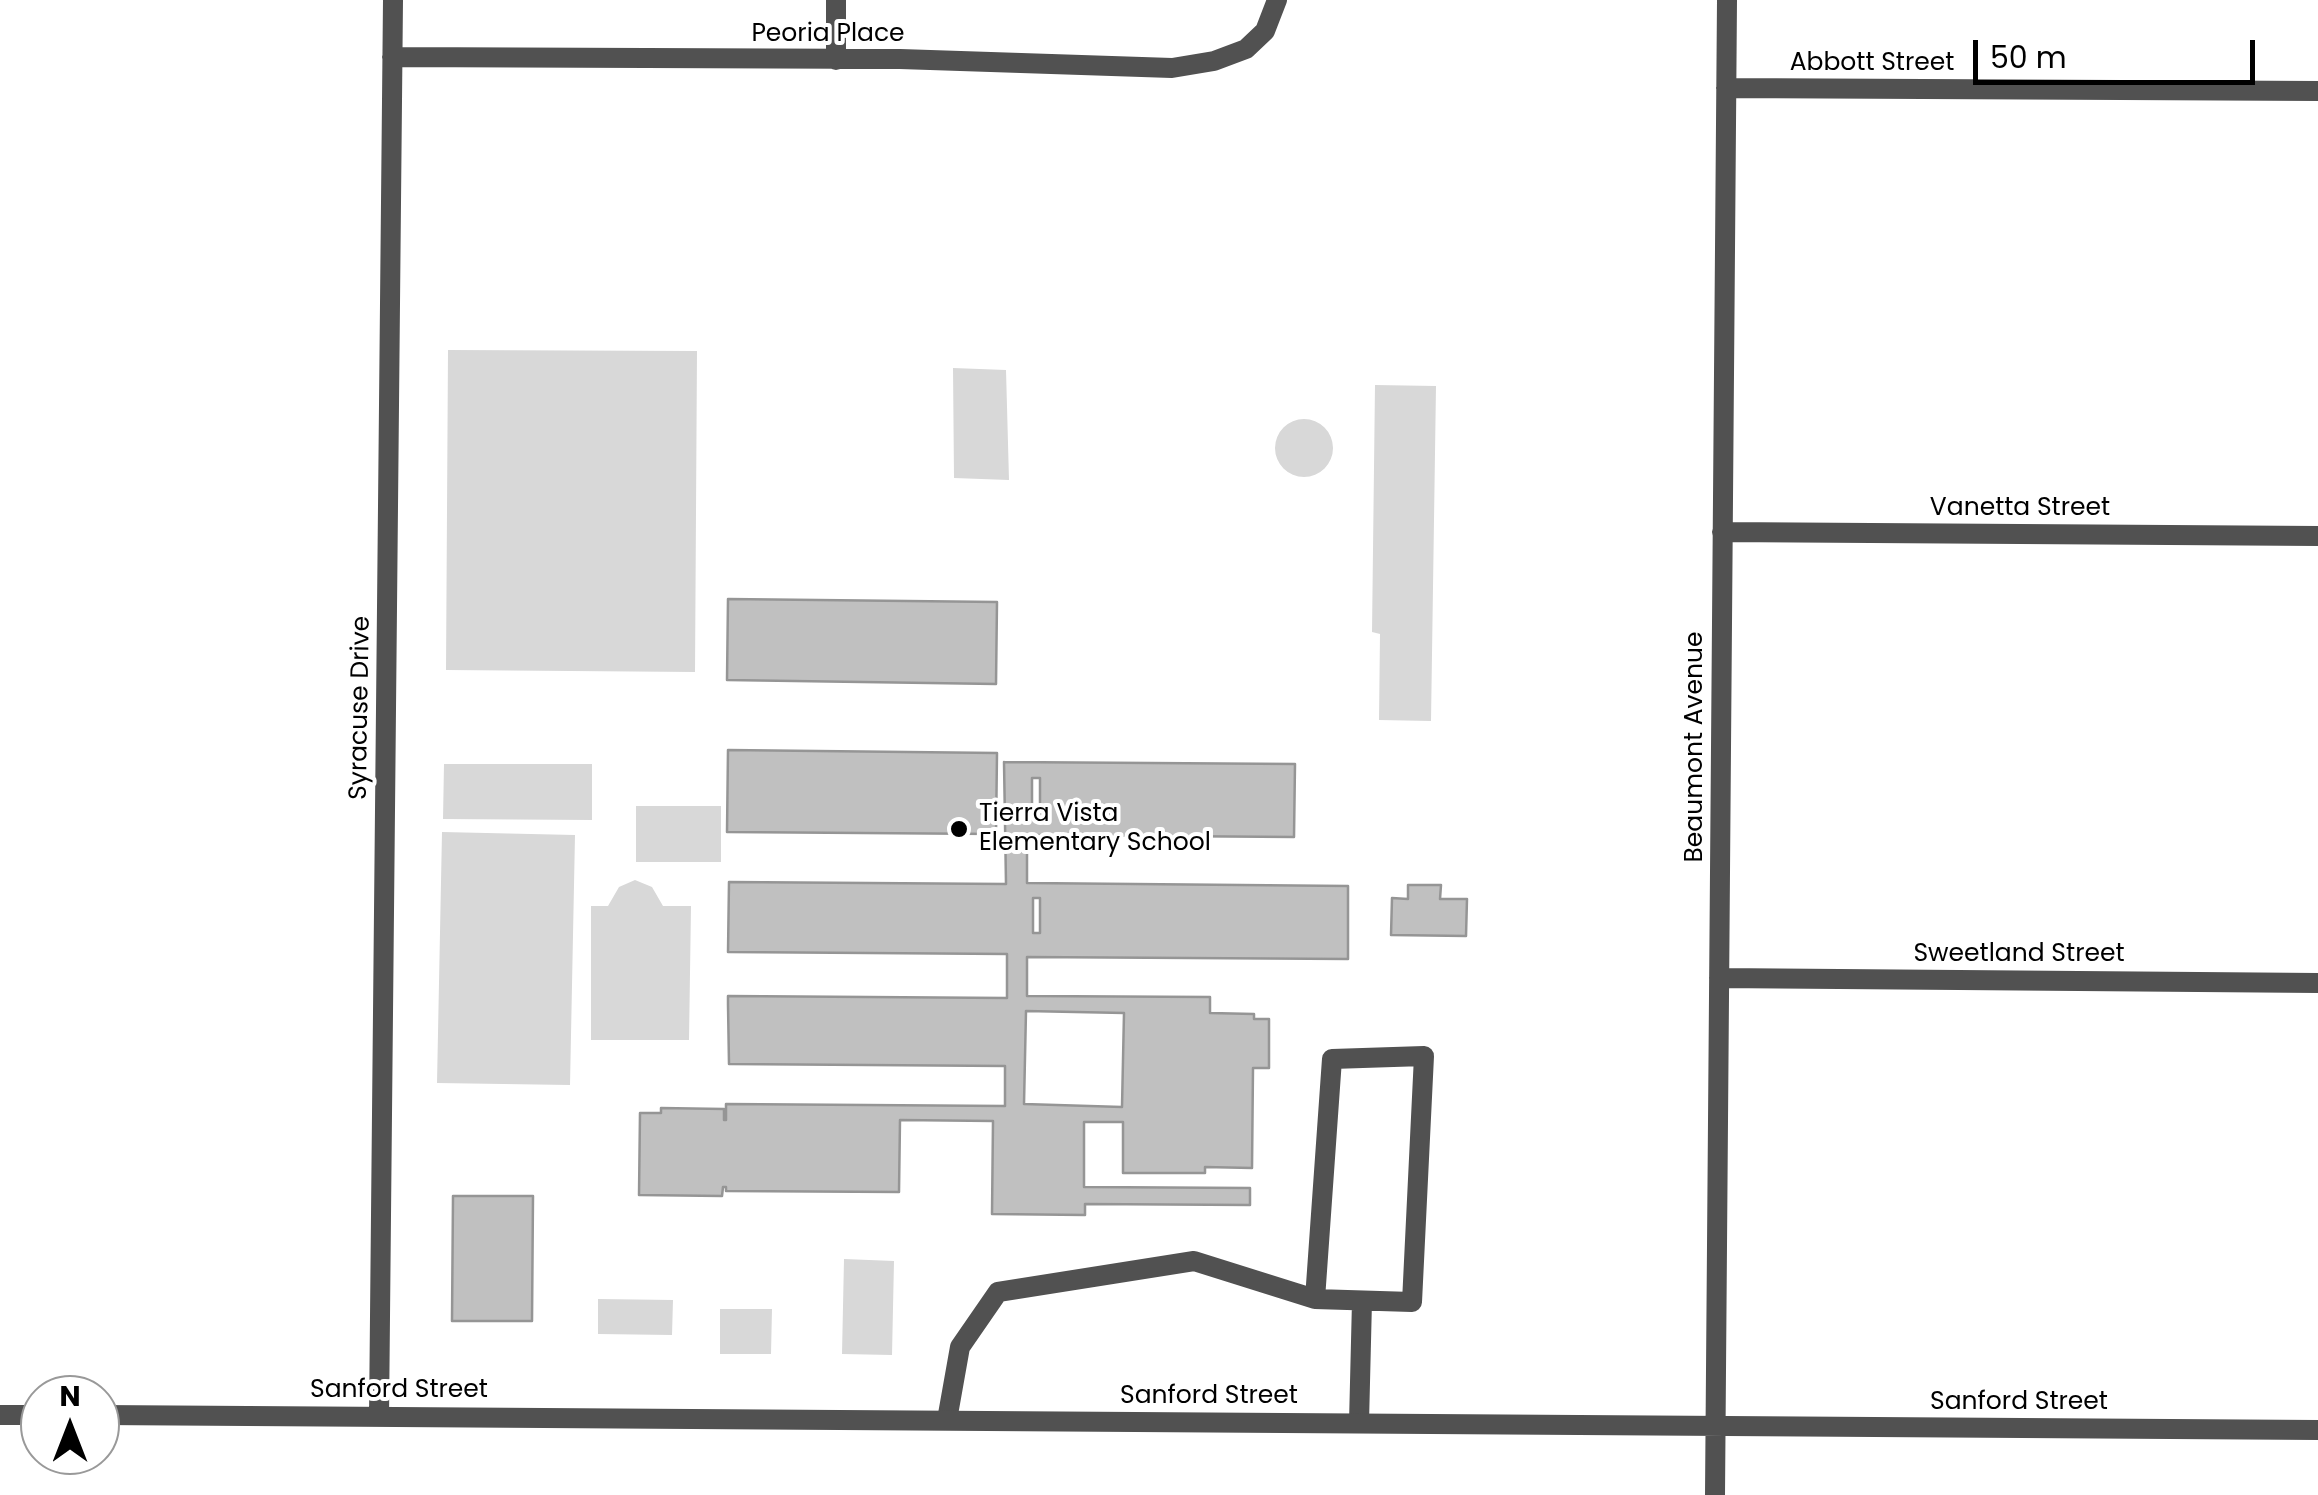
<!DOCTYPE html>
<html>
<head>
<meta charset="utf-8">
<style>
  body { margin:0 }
  #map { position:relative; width:2318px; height:1495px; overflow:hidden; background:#fff; font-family:Poppins,sans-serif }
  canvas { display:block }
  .north { position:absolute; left:20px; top:1375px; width:100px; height:100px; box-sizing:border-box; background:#fff; border:2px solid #999; border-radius:50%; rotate:0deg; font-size:28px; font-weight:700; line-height:40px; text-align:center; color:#000 }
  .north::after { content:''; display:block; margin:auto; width:35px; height:45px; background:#000; clip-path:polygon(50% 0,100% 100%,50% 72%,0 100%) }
  .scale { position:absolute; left:1973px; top:40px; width:282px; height:45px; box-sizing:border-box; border:5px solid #000; border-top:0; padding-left:12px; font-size:30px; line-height:35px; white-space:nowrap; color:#000; -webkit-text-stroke:8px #fff; paint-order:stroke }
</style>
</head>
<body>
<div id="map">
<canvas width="2318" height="1495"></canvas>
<div class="north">N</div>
<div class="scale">50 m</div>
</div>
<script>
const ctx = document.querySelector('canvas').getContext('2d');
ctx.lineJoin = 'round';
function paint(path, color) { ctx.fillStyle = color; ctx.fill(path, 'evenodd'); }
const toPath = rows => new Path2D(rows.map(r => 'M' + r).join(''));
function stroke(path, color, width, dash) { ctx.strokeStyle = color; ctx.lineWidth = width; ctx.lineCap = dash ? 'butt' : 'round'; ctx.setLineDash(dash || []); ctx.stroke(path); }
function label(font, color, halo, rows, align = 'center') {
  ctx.font = font + ' Poppins,sans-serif'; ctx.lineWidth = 8; ctx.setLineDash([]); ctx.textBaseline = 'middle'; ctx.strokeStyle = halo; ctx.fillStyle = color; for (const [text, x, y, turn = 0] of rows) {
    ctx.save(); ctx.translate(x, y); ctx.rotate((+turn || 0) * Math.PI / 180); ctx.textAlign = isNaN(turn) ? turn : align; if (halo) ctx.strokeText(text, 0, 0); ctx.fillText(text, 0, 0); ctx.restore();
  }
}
const green = toPath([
  [448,350,697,351,695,672,446,670],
  [953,368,1006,370,1009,480,954,478],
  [1375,385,1436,386,1431,721,1379,720,1380,634,1372,632],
  '1275 448a29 29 0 1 1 58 0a29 29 0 1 1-58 0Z',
  [444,764,592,764,592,820,443,819],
  [636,806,721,806,721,862,636,862],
  [442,832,575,835,570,1085,437,1083],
  [635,880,652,887,663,906,691,906,689,1040,591,1040,591,906,608,906,619,887],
  [844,1259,894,1261,892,1355,842,1354],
  [598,1299,673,1300,672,1335,598,1334],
  [720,1309,772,1309,771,1354,720,1354]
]);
const building = toPath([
  [728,599,997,602,996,684,727,680,728,599],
  [728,750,997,753,996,834,727,832,728,750],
  [1004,762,1295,764,1294,837,1027,835,1027,883,1348,886,1348,959,1027,957,1027,996,1210,997,1210,1013,1254,1014,1254,1019,1269,1019,1269,1068,1253,1068,1252,1168,1205,1167,1205,1173,1123,1173,1123,1122,1084,1122,1084,1187,1250,1188,1250,1205,1085,1204,1085,1215,992,1214,993,1121,900,1120,899,1192,726,1191,726,1187,723,1187,722,1196,639,1195,640,1113,661,1113,661,1108,724,1109,724,1120,726,1120,726,1104,1005,1106,1005,1066,729,1064,728,1005,728,996,1007,998,1007,954,728,952,729,882,1006,884,1004,762],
  [1032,778,1040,778,1040,812,1032,812,1032,778],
  [1033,898,1040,898,1040,933,1033,933,1033,898],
  [1026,1011,1124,1013,1122,1107,1024,1104,1026,1011],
  [1408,885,1441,885,1440,899,1467,899,1466,936,1391,935,1392,898,1408,899,1408,885],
  [453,1196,533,1196,532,1321,452,1321,453,1196]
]);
const lane = toPath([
  [947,1420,960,1347,998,1292,1194,1261,1315,1299,1412,1302,1424,1056,1332,1059,1315,1299],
  [1359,1423,1362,1301]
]);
const street = toPath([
  [392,57,900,59,1172,68,1214,61,1246,49,1265,31,1277,0],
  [836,60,836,0],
  [1726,88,2318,91],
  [1722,532,2318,536],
  [1719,978,2318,983],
  [0,1415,40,1415],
  [100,1415,2318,1430],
  [379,1416,393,0],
  [1715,1495,1727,0]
]);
const markers = [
  [959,829,10,"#000"]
];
const streetNames = [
  ["Peoria Place",828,35],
  ["Abbott Street",1872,64],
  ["Vanetta Street",2020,509],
  ["Syracuse Drive",361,708,-89],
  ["Beaumont Avenue",1696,747,-90],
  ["Sweetland Street",2019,955],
  ["Sanford Street",399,1391],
  ["Sanford Street",1209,1397],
  ["Sanford Street",2019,1403]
];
const poiNames = [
  ["Tierra Vista",979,815],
  ["Elementary School",979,844]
];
paint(green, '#d8d8d8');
paint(building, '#c0c0c0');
stroke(building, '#959595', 2.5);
stroke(lane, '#515151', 20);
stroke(street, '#515151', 20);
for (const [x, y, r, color] of markers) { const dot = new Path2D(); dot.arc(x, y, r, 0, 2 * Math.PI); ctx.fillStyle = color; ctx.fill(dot); stroke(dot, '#fff', 4); }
label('25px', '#000', '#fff', streetNames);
label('25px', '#000', '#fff', poiNames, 'left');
</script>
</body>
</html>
